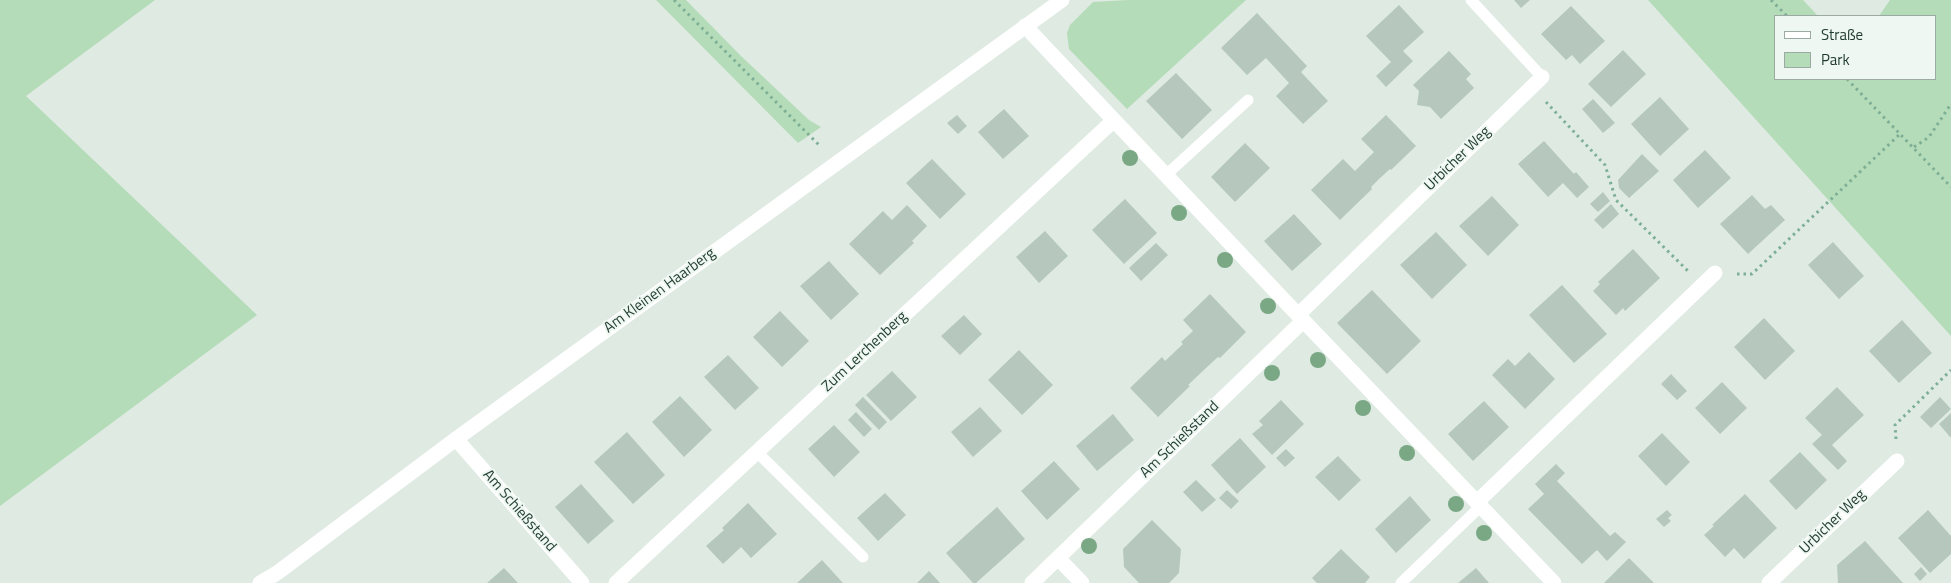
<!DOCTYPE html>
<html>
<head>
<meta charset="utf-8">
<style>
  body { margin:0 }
  #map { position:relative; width:1951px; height:583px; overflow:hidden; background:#deeae2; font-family:"Titillium Web",sans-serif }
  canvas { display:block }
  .legend { position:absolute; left:1774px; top:15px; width:162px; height:65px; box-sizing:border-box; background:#eef7f1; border:1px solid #9baba3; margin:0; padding:6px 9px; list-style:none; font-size:15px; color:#1f3a2d }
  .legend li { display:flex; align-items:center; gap:10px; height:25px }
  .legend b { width:25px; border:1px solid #9baba3 }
</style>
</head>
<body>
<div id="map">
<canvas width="1951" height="583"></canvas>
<ul class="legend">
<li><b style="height:6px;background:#fff"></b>Straße</li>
<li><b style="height:14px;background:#b5dcb8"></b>Park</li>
</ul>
</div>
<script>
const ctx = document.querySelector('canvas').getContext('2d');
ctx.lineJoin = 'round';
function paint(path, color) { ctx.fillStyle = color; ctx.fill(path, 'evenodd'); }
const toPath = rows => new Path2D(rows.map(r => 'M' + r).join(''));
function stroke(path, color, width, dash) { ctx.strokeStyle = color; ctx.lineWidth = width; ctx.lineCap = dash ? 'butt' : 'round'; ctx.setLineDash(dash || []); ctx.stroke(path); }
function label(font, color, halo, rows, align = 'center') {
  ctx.font = font + ' "Titillium Web",sans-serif'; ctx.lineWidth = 4; ctx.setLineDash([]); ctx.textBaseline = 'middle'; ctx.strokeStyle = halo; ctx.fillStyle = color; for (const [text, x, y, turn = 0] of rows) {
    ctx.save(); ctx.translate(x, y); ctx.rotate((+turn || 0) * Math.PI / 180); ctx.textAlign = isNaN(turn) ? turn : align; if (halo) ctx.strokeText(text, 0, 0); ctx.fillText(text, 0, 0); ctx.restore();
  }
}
const green = toPath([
  [0,0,155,0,26,96,257,315,0,506],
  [656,0,686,0,741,56,809,120,821,127,798,143],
  [1128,0,1246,0,1127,109,1069,49,1067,33,1070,25,1093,2],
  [1648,0,1803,0,1818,16,1775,16,1775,79,1935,79,1935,16,1879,16,1890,0,1951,0,1951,336]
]);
const building = toPath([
  [1514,0,1530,0,1521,8],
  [1399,5,1424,32,1403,51,1413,61,1386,87,1376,76,1391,62,1366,36],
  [1571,6,1605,41,1580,64,1572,55,1566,60,1541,34],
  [1257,13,1307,66,1301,72,1328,101,1303,124,1276,96,1289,83,1266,58,1247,75,1221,48],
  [1623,50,1646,74,1611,107,1588,84],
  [1449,51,1471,74,1466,79,1474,88,1441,119,1430,107,1417,105,1419,91,1413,85],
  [1176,73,1212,110,1182,139,1146,101],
  [1660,97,1689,129,1660,156,1631,124],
  [1593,99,1615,123,1603,133,1582,109],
  [1004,109,1029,136,1003,159,978,132],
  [957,115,967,126,958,134,947,123],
  [1386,115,1416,146,1391,170,1390,169,1379,179,1371,187,1372,189,1340,220,1311,190,1343,159,1355,171,1374,152,1361,139],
  [1544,141,1574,174,1576,172,1589,187,1577,198,1563,183,1548,197,1518,164],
  [1245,143,1270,168,1235,202,1211,177],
  [1705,150,1731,178,1698,208,1673,180],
  [1642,154,1659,171,1629,198,1619,188,1618,180],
  [932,159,966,194,940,219,906,183],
  [1603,192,1610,201,1598,212,1590,204],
  [1752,195,1765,209,1771,205,1785,220,1748,254,1720,224],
  [1492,196,1519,225,1488,256,1459,226],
  [1125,199,1157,233,1124,264,1092,230],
  [1611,204,1619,214,1603,229,1594,220],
  [907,205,927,226,912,241,914,243,880,275,849,244,883,211,892,220],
  [1294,214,1322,244,1292,271,1264,241],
  [1045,231,1068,256,1039,283,1016,257],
  [1436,232,1467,265,1432,299,1400,265],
  [1833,242,1864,276,1839,299,1808,265],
  [1156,243,1168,255,1141,281,1129,268],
  [1633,249,1660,278,1625,311,1623,308,1616,315,1593,291,1600,284,1598,282],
  [829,261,859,294,831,320,800,286],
  [1562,285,1607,334,1574,363,1529,315],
  [1372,290,1421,341,1387,374,1337,323],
  [1210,294,1246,332,1220,358,1218,357,1206,368,1188,385,1190,386,1158,417,1130,388,1162,357,1165,361,1183,344,1181,342,1193,331,1183,320],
  [780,311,809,341,782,367,753,337],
  [964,315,982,334,960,355,941,336],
  [1764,318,1795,351,1765,380,1734,347],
  [1902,320,1932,353,1899,383,1869,351],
  [1019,350,1053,385,1022,415,988,380],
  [1529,352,1555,379,1525,409,1492,375,1508,359,1515,366],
  [728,355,759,388,735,410,704,377],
  [892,371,917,397,891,421,866,395],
  [1671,374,1687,391,1677,400,1661,384],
  [1722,382,1747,408,1720,434,1695,408],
  [1837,387,1864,415,1832,445,1847,461,1838,470,1812,444,1822,435,1805,418],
  [680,396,712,430,684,457,652,422],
  [863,397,887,422,879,430,855,405],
  [1940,397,1951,409,1931,428,1920,417],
  [1281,400,1304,424,1272,455,1252,434,1263,425,1259,421],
  [1484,401,1509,427,1473,461,1448,434],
  [980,407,1002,431,973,457,951,432],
  [856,412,872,429,864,437,848,420],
  [1951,413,1951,438,1939,424],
  [1113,414,1134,440,1097,471,1076,446],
  [834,425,860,452,834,477,808,449],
  [627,432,665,475,633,504,594,462],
  [1662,433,1690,462,1666,486,1638,456],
  [1240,438,1266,467,1237,494,1211,465],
  [1286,449,1295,458,1285,467,1276,458],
  [1800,452,1827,480,1796,510,1769,481],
  [1338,456,1361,480,1339,501,1315,477],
  [1054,461,1080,489,1047,520,1021,491],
  [1556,464,1565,473,1557,481,1610,536,1615,532,1626,542,1607,561,1597,550,1582,564,1528,509,1544,494,1535,484],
  [1196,480,1216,500,1202,512,1183,492],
  [581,484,614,521,588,544,555,507],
  [1227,490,1239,501,1231,509,1219,498],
  [885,493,906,515,878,541,857,518],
  [1745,494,1777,528,1744,559,1734,548,1725,557,1704,535,1714,526,1712,525],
  [1410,496,1431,520,1396,553,1375,529],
  [748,503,777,534,751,558,741,547,723,564,706,546,724,530,722,528],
  [997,507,1025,539,976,583,973,583,946,553],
  [1667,510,1672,515,1668,518,1671,521,1664,527,1656,519],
  [1928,510,1951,536,1951,554,1930,573,1898,538],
  [1152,520,1181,549,1179,573,1169,583,1139,583,1124,567,1123,549],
  [1865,541,1883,561,1903,583,1838,583,1837,565],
  [1341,549,1370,577,1365,583,1317,583,1312,578],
  [1629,558,1654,583,1604,583],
  [822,560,843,583,797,583],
  [1921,567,1927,574,1920,581,1914,574],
  [504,568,518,583,487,583],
  [1476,568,1489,583,1458,583],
  [929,571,940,583,917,583]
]);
const path = toPath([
  [674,0,821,147],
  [1771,0,1787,16],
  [1847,79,1951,187],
  [1546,102,1605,165,1616,200,1688,271],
  [1914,147,1929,137,1951,104],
  [1737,274,1752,274,1900,134],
  [1896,439,1895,425,1951,370]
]);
const service = toPath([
  [1471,0,1542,77],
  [1166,175,1248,100],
  [757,452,863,557],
  [1401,583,1481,506]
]);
const minor = toPath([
  [1025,26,1298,315,1554,583],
  [1298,315,1542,77],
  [456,439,582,583],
  [1477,502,1715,273],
  [1058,558,1082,583],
  [616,583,1114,120],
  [1032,583,1303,321],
  [1769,583,1897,461]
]);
const tertiary = toPath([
  [260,583,277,573,456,439,1062,0]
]);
const trees = [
  [1130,158],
  [1179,213],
  [1225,260],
  [1268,306],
  [1318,360],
  [1272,373],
  [1363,408],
  [1407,453],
  [1456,504],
  [1484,533],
  [1089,546]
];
const streetNames = [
  ["Urbicher Weg",1458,159,-44],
  ["Am Kleinen Haarberg",660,291,-36],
  ["Zum Lerchenberg",865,352,-43],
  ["Am Schießstand",1180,440,-44],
  ["Am Schießstand",519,511,49],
  ["Urbicher Weg",1833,522,-44]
];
paint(green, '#b5dcb8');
paint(building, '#b6c8bd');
stroke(path, '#7daf96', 3, [2.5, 4]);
stroke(service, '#fff', 11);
stroke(minor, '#fff', 15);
stroke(tertiary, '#fff', 15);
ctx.fillStyle = '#7aa884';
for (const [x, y] of trees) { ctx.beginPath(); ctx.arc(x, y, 8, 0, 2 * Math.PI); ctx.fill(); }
label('15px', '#1f3a2d', '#eef7f1', streetNames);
</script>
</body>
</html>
